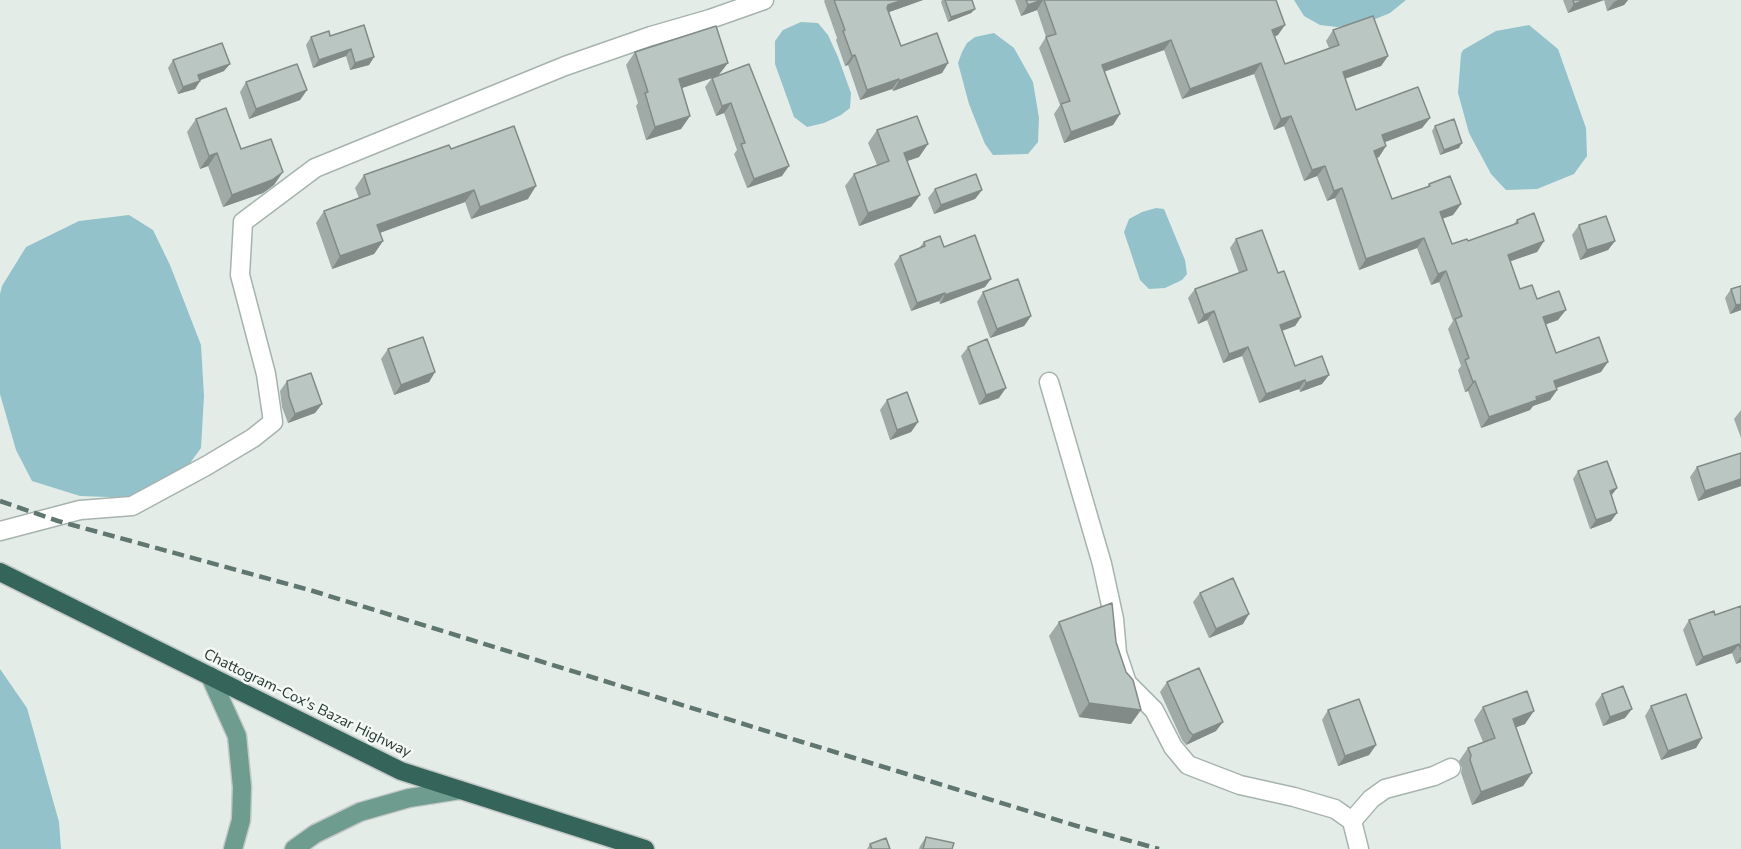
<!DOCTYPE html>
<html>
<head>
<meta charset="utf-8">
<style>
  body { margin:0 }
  canvas { display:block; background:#e4ece8 }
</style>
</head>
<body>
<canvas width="1741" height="849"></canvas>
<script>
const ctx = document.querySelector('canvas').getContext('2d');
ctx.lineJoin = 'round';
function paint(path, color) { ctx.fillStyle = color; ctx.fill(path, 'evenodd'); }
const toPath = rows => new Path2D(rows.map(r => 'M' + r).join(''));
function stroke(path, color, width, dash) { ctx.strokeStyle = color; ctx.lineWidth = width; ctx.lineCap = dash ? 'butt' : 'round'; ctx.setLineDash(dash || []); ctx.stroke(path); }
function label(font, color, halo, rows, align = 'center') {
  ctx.font = font + ' "Nunito Sans",sans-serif'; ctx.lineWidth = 5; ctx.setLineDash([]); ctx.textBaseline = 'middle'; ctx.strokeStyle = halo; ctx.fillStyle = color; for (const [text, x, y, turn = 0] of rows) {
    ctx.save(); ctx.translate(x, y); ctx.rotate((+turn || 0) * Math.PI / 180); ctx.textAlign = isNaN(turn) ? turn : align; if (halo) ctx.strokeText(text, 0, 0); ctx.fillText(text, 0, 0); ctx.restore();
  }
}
const water = toPath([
  [1294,0,1406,0,1390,13,1373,20,1355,25,1337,27,1320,25,1304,16],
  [801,22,818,23,828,35,838,57,851,93,850,108,841,115,824,123,807,127,794,117,775,64,775,41,783,30],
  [1529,25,1558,49,1586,128,1587,156,1574,174,1537,189,1506,190,1491,174,1469,133,1458,93,1461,54,1463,50,1496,31],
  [994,33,1014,48,1033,82,1039,118,1038,142,1028,154,993,155,985,144,969,104,958,63,962,52,967,43,975,37],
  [1156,208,1164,209,1185,260,1187,274,1182,280,1165,288,1149,289,1140,280,1124,232,1129,219,1142,212],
  [129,215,153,230,170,265,201,345,204,396,201,448,180,477,137,498,80,496,32,481,16,450,0,394,0,294,2,286,26,247,79,221],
  [0,669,27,708,59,822,61,849,0,849]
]);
const minor = toPath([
  [1049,382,1102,564,1114,619,1117,653,1127,683,1154,710,1173,747,1188,765,1240,785,1294,797,1335,809,1352,821,1359,849],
  [0,531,80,510,132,506,206,466,253,438,273,422,266,374,240,275,243,222,315,168,565,66,651,36,710,19,764,0],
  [1352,821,1371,799,1385,789,1434,776,1451,768]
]);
const major = toPath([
  [210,676,237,736,242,787,241,820,233,849],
  [294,849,315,834,360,812,409,798,460,790]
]);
const highway = toPath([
  [0,572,401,771,645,849]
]);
const rail = toPath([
  [0,501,58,521,313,591,802,742,1077,826,1159,849]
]);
const wall = toPath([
  [825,0,923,0,889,12,901,46,948,63,942,73,893,91,892,89,860,100,848,65,845,66,836,40,837,38,824,1],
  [942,0,972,0,975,9,971,13,948,22,941,2],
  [1015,0,1276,0,1278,35,1275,36,1285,64,1329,48,1326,41,1333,30,1388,56,1381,66,1345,79,1356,110,1430,118,1422,128,1384,142,1386,146,1379,157,1377,158,1392,199,1427,187,1429,184,1461,204,1453,215,1443,218,1452,244,1468,241,1513,225,1517,220,1544,241,1537,252,1510,261,1520,289,1537,299,1558,320,1546,324,1556,353,1601,372,1557,388,1557,390,1550,400,1533,406,1530,410,1481,428,1468,391,1465,392,1458,370,1461,366,1448,329,1453,321,1439,282,1431,285,1417,248,1359,270,1335,198,1327,201,1317,176,1304,181,1284,126,1274,130,1254,74,1182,99,1164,50,1104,72,1120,114,1113,125,1064,143,1054,114,1060,105,1039,48,1046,37,1037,10,1021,16],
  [1563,0,1628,0,1624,5,1607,11,1604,0,1568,13],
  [330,36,374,57,369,65,350,70,346,56,313,68,306,45,311,37],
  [635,52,719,75,782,176,747,188,734,154,737,150,724,113,716,116,705,87,712,78,682,88,690,116,681,129,646,140,636,106,638,103,626,65],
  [173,60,224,71,200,80,200,81,195,89,178,94,168,68],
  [246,82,307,90,300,100,249,119,240,92],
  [196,119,241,149,274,185,263,193,223,207,208,166,200,169,187,132],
  [1435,126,1459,148,1440,155,1432,131],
  [877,130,928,144,919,157,907,161,920,195,911,207,859,226,845,186,854,174,877,165,868,143],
  [451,149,528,199,471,219,465,202,380,233,383,241,374,254,332,269,316,223,324,211,359,198,355,188,364,175],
  [935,189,982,190,975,199,934,214,928,198],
  [1579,225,1615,241,1608,250,1580,260,1572,235],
  [1236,239,1278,273,1301,317,1295,326,1282,331,1295,366,1329,375,1322,384,1300,392,1299,389,1259,403,1242,356,1223,363,1207,320,1198,324,1188,298,1195,289,1239,273,1230,248],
  [924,242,944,247,985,287,940,304,939,301,911,311,894,264,900,256,919,248],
  [1731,289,1741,310,1730,314,1725,298],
  [983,292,1031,316,1024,326,990,338,977,302],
  [968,347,999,398,979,405,961,356],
  [388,349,435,372,429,382,394,395,381,359],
  [287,381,322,404,315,413,288,423,282,407,280,391],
  [887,400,918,422,911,432,890,440,880,410],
  [1741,410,1741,438,1734,419],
  [1741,453,1741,486,1698,501,1690,477,1697,467],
  [1578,471,1617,488,1611,496,1617,513,1611,521,1590,529,1573,479],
  [1200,593,1243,624,1209,638,1193,602],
  [1741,606,1741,662,1736,664,1732,653,1696,666,1683,630,1689,620,1715,615],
  [1059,622,1116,642,1131,724,1079,717,1049,636],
  [1167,682,1216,731,1186,745,1182,740,1160,692],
  [1602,694,1625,718,1603,726,1595,704],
  [1651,706,1702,738,1696,748,1661,760,1645,716],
  [1483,707,1525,724,1516,727,1532,773,1523,786,1472,805,1461,773,1462,768,1459,761,1468,748,1483,742,1474,720],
  [1328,710,1376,745,1369,755,1338,766,1322,720],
  [926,837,952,849,919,849,920,846],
  [870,844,890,849,867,849]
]);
const shadedWall = toPath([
  [903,0,923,0,881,15,888,5],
  [1043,0,1037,10,1021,16,1028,5],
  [1585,0,1604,0,1568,13,1574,4],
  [1618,0,1628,0,1624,5,1607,11,1614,2],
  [975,9,971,13,948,22,951,17],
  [1285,25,1278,35,1265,40,1272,30],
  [1171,40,1164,50,1094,75,1102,65],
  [351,49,346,56,313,68,319,60],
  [855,55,848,65,845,66,852,56],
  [1388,56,1381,66,1335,82,1343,72],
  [374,57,369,65,350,70,355,63],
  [728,63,718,76,670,92,679,79],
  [948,63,942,73,893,91,899,81],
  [1261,63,1254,74,1182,99,1190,89],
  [230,64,224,71,193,83,198,75],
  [899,79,892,89,860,100,867,90],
  [200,81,195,89,178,94,183,87],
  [307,90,300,100,249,119,256,109],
  [731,103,724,113,716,116,722,106],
  [1120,114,1113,125,1064,143,1071,132],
  [690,116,681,129,646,140,655,127],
  [1291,116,1284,126,1274,130,1281,119],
  [1430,118,1422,128,1375,146,1382,135],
  [1462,143,1459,148,1440,155,1444,150],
  [928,144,919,157,896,165,904,153],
  [1386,146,1379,157,1367,161,1374,151],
  [217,153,208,166,200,169,209,156],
  [789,166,782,176,747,188,754,179],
  [1325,166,1317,176,1304,181,1312,170],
  [283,172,274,185,263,193,223,207,232,195],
  [536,186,528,199,471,219,480,207],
  [1342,188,1335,198,1327,201,1334,191],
  [474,190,465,202,368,237,377,225],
  [982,190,975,199,934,214,941,205],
  [920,195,911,207,859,226,868,213],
  [1461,204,1453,215,1433,222,1440,212],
  [1424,238,1417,248,1359,270,1366,259],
  [383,241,374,254,332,269,340,256],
  [1544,241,1537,252,1500,265,1508,255],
  [1615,241,1608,250,1580,260,1587,250],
  [1446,271,1439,282,1431,285,1438,274],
  [991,279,985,287,940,304,945,295],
  [945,293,939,301,911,311,917,303],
  [1741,304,1741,310,1730,314,1736,305],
  [1566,310,1558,320,1536,328,1543,317],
  [1214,311,1207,320,1198,324,1204,315],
  [1031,316,1024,326,990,338,997,329],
  [1301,317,1295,326,1273,334,1280,325],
  [1248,347,1242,356,1223,363,1229,354],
  [1608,362,1601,372,1547,391,1554,381],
  [435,372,429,382,394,395,401,385],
  [1329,375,1322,384,1300,392,1306,383],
  [1305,380,1299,389,1259,403,1266,394],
  [1475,381,1468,391,1465,392,1473,382],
  [1006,388,999,398,979,405,986,395],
  [1557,390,1550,400,1533,406,1530,410,1481,428,1489,417],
  [322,404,315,413,288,423,295,414],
  [918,422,911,432,890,440,897,430],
  [1741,479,1741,486,1698,501,1705,491],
  [1617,488,1611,496,1610,491],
  [1617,513,1611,521,1590,529,1596,520],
  [1249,614,1243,624,1209,638,1216,629],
  [1739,644,1732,653,1696,666,1703,657],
  [1741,657,1741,662,1736,664],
  [1089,703,1141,710,1131,724,1079,717],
  [1632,709,1625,718,1603,726,1610,717],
  [1534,711,1525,724,1504,732,1513,719],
  [1223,722,1216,731,1186,745,1193,735],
  [1702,738,1696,748,1661,760,1668,751],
  [1376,745,1369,755,1338,766,1345,756],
  [1532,773,1523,786,1472,805,1481,792]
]);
const building = toPath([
  [834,0,903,0,888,5,887,8,901,46,937,33,948,63,899,81,899,79,867,90,855,55,852,56,843,31,845,30,834,0],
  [945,0,972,0,975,9,951,17,945,0],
  [1026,0,1042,0,1028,5,1026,0],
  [1044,0,1276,0,1285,25,1272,30,1285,64,1339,45,1333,30,1373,16,1388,56,1343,72,1356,110,1418,87,1430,118,1382,135,1386,146,1374,151,1392,199,1430,186,1429,184,1450,176,1461,204,1440,212,1452,244,1467,239,1468,241,1518,223,1517,220,1534,213,1544,241,1508,255,1520,289,1532,285,1537,299,1559,291,1566,310,1543,317,1556,353,1599,337,1608,362,1554,381,1557,390,1536,397,1537,400,1489,417,1475,381,1473,382,1465,360,1469,358,1455,319,1462,316,1446,271,1438,274,1424,238,1366,259,1342,188,1334,191,1325,166,1312,170,1291,116,1281,119,1261,63,1190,89,1171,40,1102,65,1120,114,1071,132,1061,104,1070,101,1046,37,1056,34,1044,0],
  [1573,0,1585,0,1574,4,1573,0],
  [364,25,374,57,355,63,351,49,319,60,311,37,329,31,330,36,364,25],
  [716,26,728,63,679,79,690,116,655,127,645,93,648,92,635,52,716,26],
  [222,43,230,64,198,75,200,81,183,87,173,60,222,43],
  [297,64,307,90,256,109,246,82,297,64],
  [749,64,789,166,754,179,741,144,745,143,731,103,722,106,712,78,749,64],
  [226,108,241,149,271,139,283,172,272,180,232,195,217,153,209,156,196,119,226,108],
  [917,116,928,144,904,153,920,195,868,213,854,174,889,161,877,130,917,116],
  [1454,119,1462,143,1444,150,1435,126,1454,119],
  [514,126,536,186,480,207,474,190,377,225,383,241,340,256,324,211,370,194,364,175,449,145,451,149,514,126],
  [976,174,982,190,941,205,935,189,976,174],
  [1606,216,1615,241,1587,250,1579,225,1606,216],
  [1262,230,1278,273,1284,271,1301,317,1280,325,1295,366,1322,356,1329,375,1306,383,1305,380,1266,394,1248,347,1229,354,1214,311,1204,315,1195,289,1247,270,1236,239,1262,230],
  [975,235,991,279,945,295,945,293,917,303,900,256,925,246,924,242,940,236,944,247,975,235],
  [1018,279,1031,316,997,329,983,292,1018,279],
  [1741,286,1741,304,1736,305,1731,289,1741,286],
  [423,337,435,372,401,385,388,349,423,337],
  [987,339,1006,388,986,395,968,347,987,339],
  [311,373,322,404,295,414,289,397,287,381,311,373],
  [907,392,918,422,897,430,887,400,907,392],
  [1741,453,1741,479,1705,491,1697,467,1741,453],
  [1607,461,1617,488,1610,491,1617,513,1596,520,1578,471,1607,461],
  [1233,578,1249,614,1216,629,1200,593,1233,578],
  [1112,603,1116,642,1126,672,1133,680,1141,710,1089,703,1059,622,1112,603],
  [1741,606,1741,650,1739,644,1703,657,1689,620,1714,611,1715,615,1741,606],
  [1199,668,1223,722,1193,735,1189,731,1167,682,1199,668],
  [1623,686,1632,709,1610,717,1602,694,1623,686],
  [1527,691,1534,711,1513,719,1532,773,1481,792,1470,760,1471,755,1468,748,1495,738,1483,707,1527,691],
  [1686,694,1702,738,1668,751,1651,706,1686,694],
  [1359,699,1376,745,1345,756,1328,710,1359,699],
  [926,837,954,843,952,849,923,849,926,837],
  [886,838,890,849,872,849,870,844,886,838]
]);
const streetNames = [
  ["Chattogram-Cox's Bazar Highway",307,704,26]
];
paint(water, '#93c2ca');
stroke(minor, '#a7b3af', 21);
stroke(major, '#c2c8c6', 21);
stroke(highway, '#c2c8c6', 21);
stroke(minor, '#fff', 18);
stroke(major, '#6e9c8f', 18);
stroke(highway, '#35645a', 18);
stroke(rail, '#607670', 4.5, [12, 6]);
paint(wall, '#a0aaa6');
paint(shadedWall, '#828b87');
paint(building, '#bac6c1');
stroke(building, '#828b87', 1.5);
label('15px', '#263b35', '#f4f9f6', streetNames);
</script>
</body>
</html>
